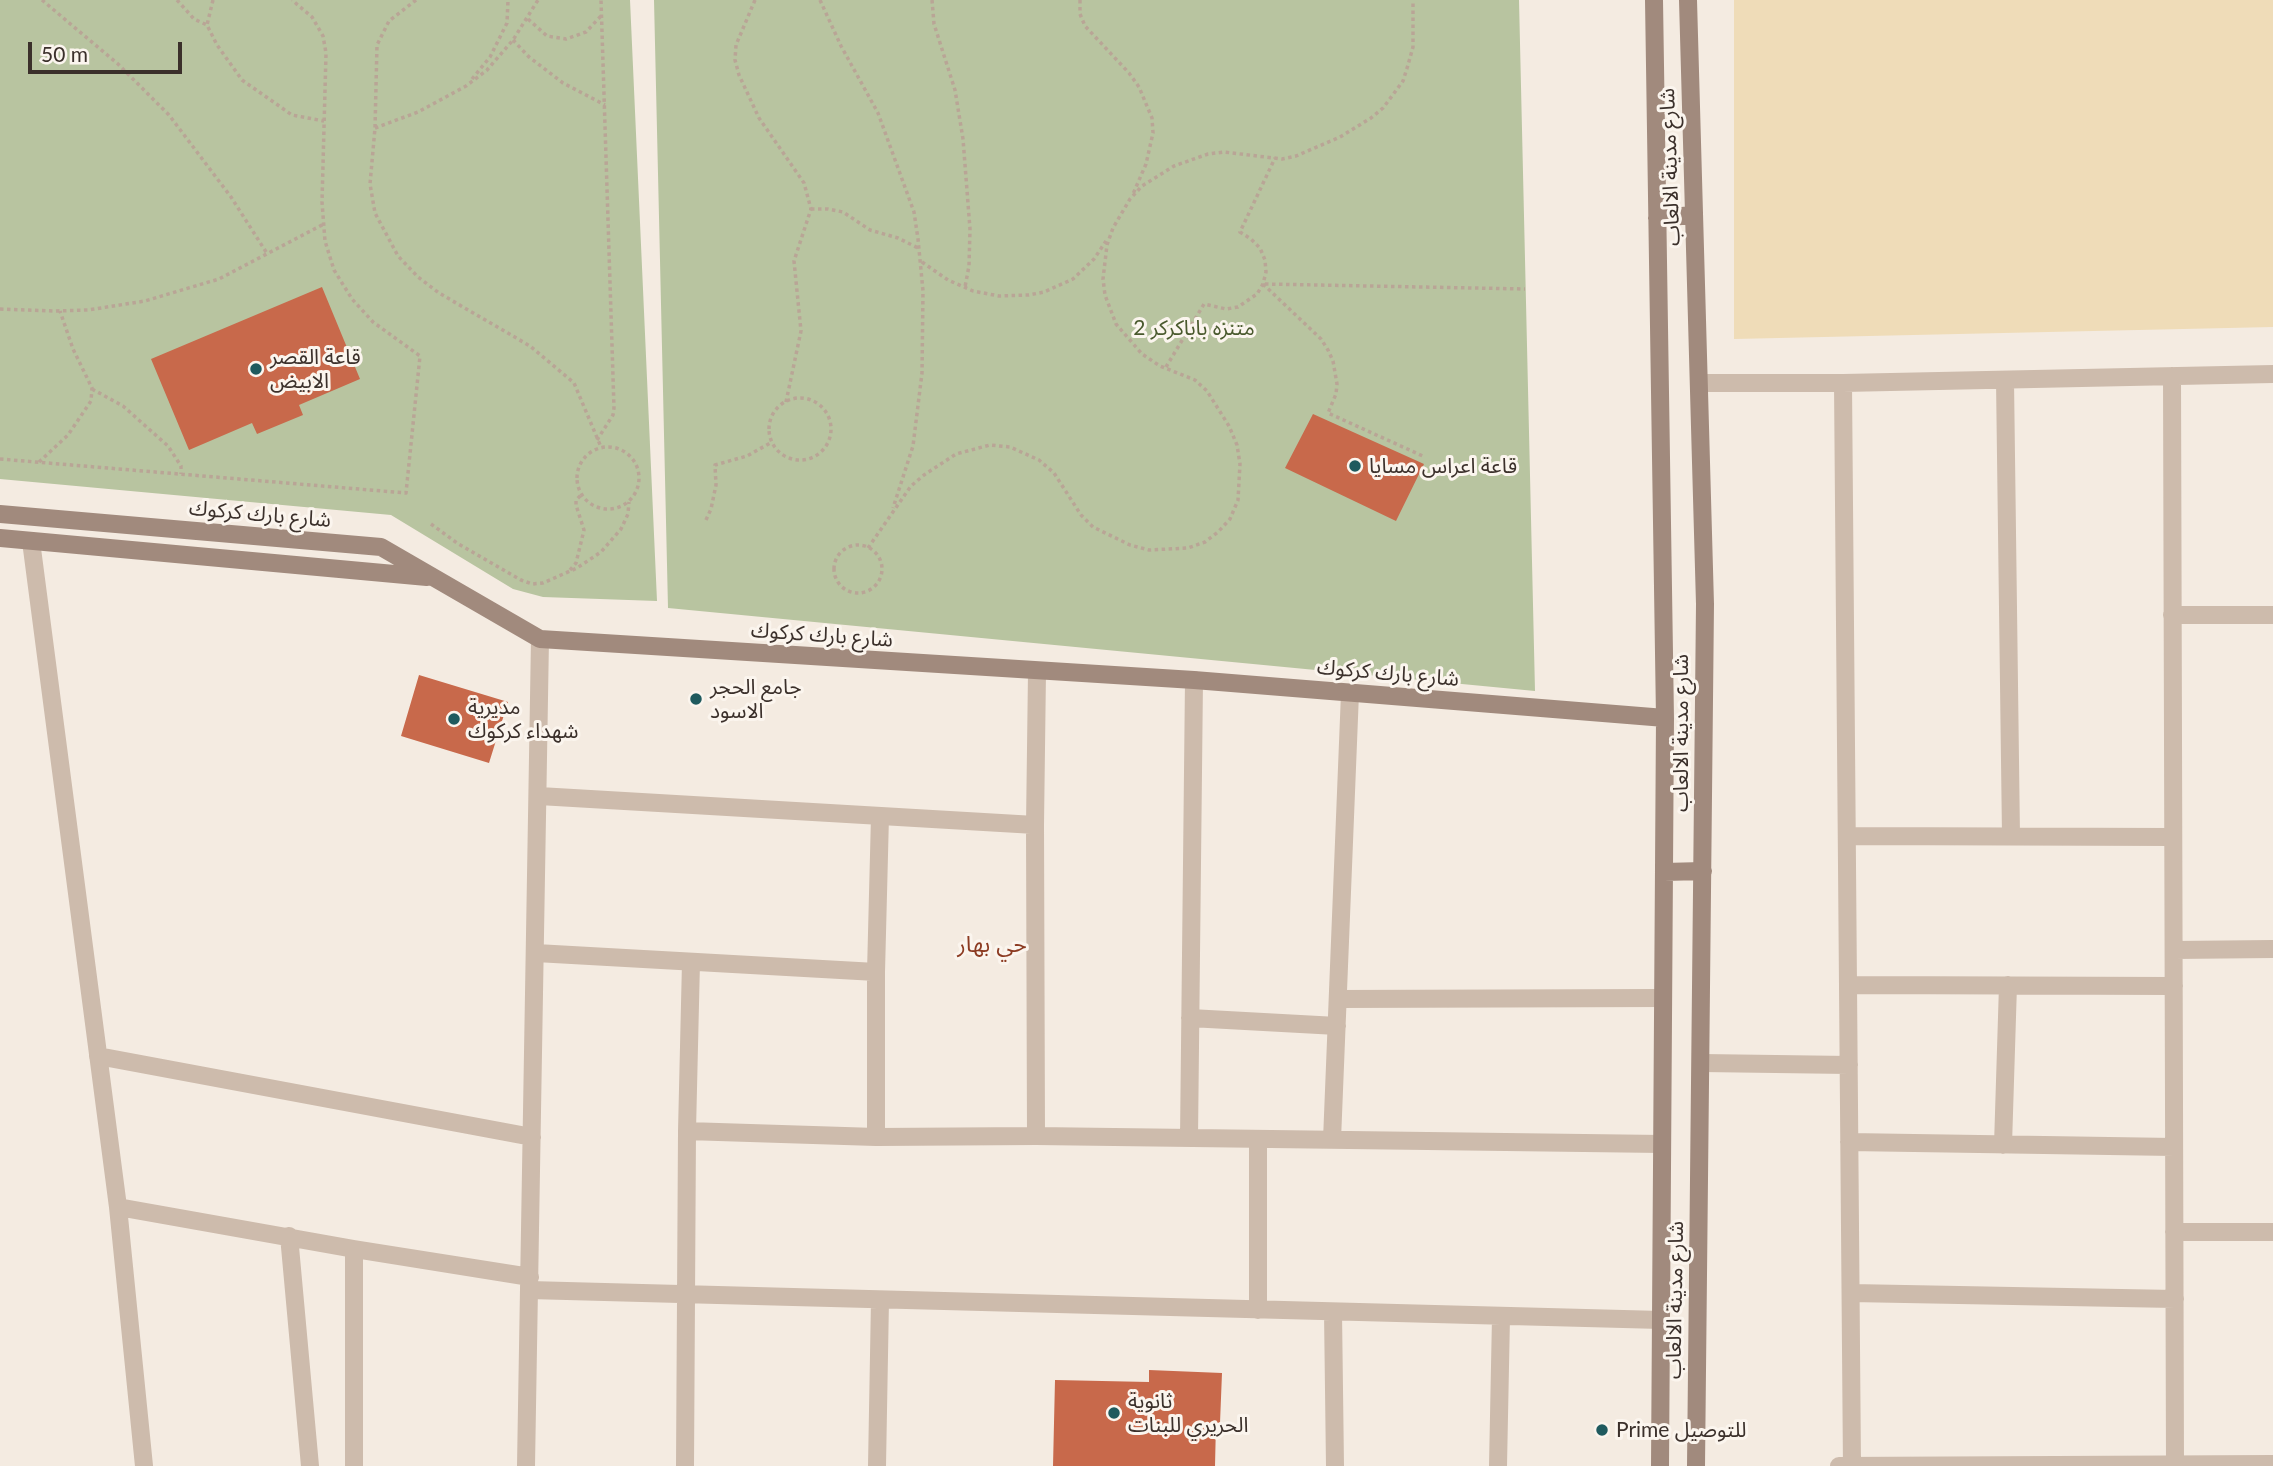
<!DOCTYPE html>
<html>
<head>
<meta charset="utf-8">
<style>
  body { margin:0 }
  #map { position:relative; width:2273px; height:1466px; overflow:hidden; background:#f4ebe1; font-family:Lato,sans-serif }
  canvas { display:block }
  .scale { position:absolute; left:28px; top:42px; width:154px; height:32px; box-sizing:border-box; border:4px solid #3b302b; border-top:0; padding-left:9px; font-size:21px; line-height:24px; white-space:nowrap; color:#3b302b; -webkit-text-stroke:5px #fbf5ee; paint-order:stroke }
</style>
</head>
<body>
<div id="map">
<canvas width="2273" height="1466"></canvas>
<div class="scale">50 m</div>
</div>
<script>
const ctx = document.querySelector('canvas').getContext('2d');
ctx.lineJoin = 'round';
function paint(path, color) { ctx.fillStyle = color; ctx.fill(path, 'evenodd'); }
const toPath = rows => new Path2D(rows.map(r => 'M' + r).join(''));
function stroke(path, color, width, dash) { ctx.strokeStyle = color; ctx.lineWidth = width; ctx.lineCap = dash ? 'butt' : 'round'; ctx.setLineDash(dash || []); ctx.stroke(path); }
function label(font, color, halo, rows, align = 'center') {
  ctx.font = font + ' Lato,"Noto Sans Arabic",sans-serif'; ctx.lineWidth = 6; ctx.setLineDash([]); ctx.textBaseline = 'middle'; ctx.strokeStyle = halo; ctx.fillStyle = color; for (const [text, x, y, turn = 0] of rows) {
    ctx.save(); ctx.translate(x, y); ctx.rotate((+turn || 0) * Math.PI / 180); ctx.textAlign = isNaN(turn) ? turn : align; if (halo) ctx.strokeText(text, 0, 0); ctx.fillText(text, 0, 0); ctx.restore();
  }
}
const green = toPath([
  [0,0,630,0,657,601,543,597,513,589,391,515,0,479],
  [654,0,1519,0,1535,691,668,608]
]);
const sand = toPath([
  [1734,0,2273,0,2273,327,1734,339]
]);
const building = toPath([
  [322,287,360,379,299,405,303,415,257,434,252,423,189,450,151,359],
  [1313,414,1424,464,1396,521,1285,468],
  [419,675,508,702,489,763,401,736],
  [1149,1370,1222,1373,1220,1423,1216,1423,1215,1466,1053,1466,1055,1380,1149,1382]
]);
const path = toPath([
  [42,0,118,64,169,115,231,197,268,255],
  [177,0,194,19,207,25],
  [213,0,207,25,217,45,242,80,292,115,324,121],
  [416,0,389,21,377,45,375,128,370,184,375,213,398,256,418,277,439,293,530,346,574,383,601,447],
  [755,0,736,45,735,60,739,75,759,118,804,183,811,209,794,261,801,331,786,402],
  [820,0,841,46,878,113,914,212,918,239,923,291,922,373,913,446,893,508],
  [932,0,934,24,955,90,963,139,970,229,969,266,965,287],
  [1080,0,1080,14,1085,26,1129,73,1139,87,1152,118,1153,133,1146,164,1133,194],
  [528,19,547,36,566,39,586,32,601,16],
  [513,40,529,57,563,83,605,105],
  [472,79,490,57,507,23,508,0],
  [375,128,418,112,466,86,487,70,513,40,538,0],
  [811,209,828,209,843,212,870,230,898,238,918,248],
  [922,262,948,280,973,291,999,296,1029,295,1044,292,1073,279,1094,259,1106,241],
  [1263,284,1321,339,1328,350,1333,361,1337,384,1336,394,1328,413,1425,457],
  [1265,284,1525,289],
  [0,309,55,311,88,310,145,301,219,279,324,224],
  [1166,367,1204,304,1226,309,1238,307,1257,294,1263,284,1266,272,1265,260,1260,248,1251,239,1240,232,1275,158],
  [92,389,123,406,168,446,181,466,181,474],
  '769 429a31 31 0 1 1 62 0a31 31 0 1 1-62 0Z',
  [597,440,613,415,614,408,601,0],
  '577 478a31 31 0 1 1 62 0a31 31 0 1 1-62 0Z',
  [0,459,406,493,420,356,373,322,352,299,334,270,325,241,322,202,326,53,323,36,312,17,292,0],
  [39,462,68,435,91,401,92,388,73,349,60,311],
  [706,520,711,509,716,485,715,465,747,456,772,442],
  [431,524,457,543,521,580,532,584,543,583,577,568,601,552,621,529,628,514,629,502],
  '834 569a24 24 0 1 1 48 0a24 24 0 1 1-48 0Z',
  [868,548,911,486,924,475,956,454,990,445,1010,447,1039,460,1054,473,1081,515,1093,527,1130,545,1149,550,1188,548,1205,542,1218,532,1230,519,1238,500,1240,464,1237,445,1229,426,1207,391,1195,380,1160,366,1142,354,1116,324,1105,295,1103,279,1107,245,1113,228,1130,199,1142,186,1174,166,1208,154,1224,152,1282,159,1296,156,1340,137,1371,118,1383,108,1392,96,1403,81,1408,65,1413,47,1413,0],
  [570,570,576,563,584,530,576,505,576,500,582,494]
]);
const street = toPath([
  [2172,376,2175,1464],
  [2005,380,2011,836],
  [1700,383,1843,383,2273,374],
  [1843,383,1852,1466],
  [31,541,118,1207,144,1466],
  [2172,615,2273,615],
  [539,796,1035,825],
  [1847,836,2173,837],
  [2174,950,2273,949],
  [536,953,876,972,876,1137],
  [876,972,880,816],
  [1848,985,2174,986],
  [1338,999,1663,998],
  [1190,1018,1337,1026],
  [98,1056,532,1137],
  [1702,1063,1849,1065],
  [687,1131,876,1137,1036,1136,1662,1144],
  [1036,1136,1035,825,1037,672],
  [1189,1138,1194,680],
  [1258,1139,1258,1310],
  [1332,1140,1350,693],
  [1849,1142,2174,1147],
  [2003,1145,2008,985],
  [118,1207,354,1249,530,1277],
  [2174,1232,2273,1232],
  [289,1236,310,1466],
  [354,1249,354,1466],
  [529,1290,1661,1320],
  [1851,1293,2175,1299],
  [1333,1312,1335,1466],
  [526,1466,540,639],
  [685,1466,687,1131,691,962],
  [877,1466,880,1300],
  [1498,1466,1501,1317],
  [1839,1466,2273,1464]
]);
const secondary = toPath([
  [1654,0,1665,718,1660,1466],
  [1688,0,1705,604,1696,1466],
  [1657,218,1694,215],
  [0,514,381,547,540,639,1194,680,1665,718],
  [0,538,427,577],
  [1664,872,1703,871]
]);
const markers = [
  [256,369,7,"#1f5a5e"],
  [1355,466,7,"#1f5a5e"],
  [696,699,7,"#1f5a5e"],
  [454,719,7,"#1f5a5e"],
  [1114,1413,7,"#1f5a5e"],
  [1602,1430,7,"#1f5a5e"]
];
const streetNames = [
  ["شارع مدينة الالعاب",1670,167,-92],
  ["شارع بارك كركوك",260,514,5],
  ["شارع بارك كركوك",822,635,4],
  ["شارع بارك كركوك",1388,673,5],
  ["شارع مدينة الالعاب",1681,733,-90],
  ["شارع مدينة الالعاب",1675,1300,-89]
];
const parkNames = [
  ["متنزه باباكركر 2",1194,328]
];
const poiNames = [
  ["قاعة القصر",270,357],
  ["الابيض",270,381],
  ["قاعة اعراس مسايا",1369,466],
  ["جامع الحجر",710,687],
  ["الاسود",710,711],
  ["مديرية",468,707],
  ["شهداء كركوك",468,731],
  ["ثانوية",1128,1401],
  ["الحريري للبنات",1128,1425],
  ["Prime للتوصيل",1616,1430]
];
const neighbourhoodNames = [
  ["حي بهار",992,945]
];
paint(green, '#b8c4a0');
paint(sand, '#efdcb8');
paint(building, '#c8694b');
stroke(path, '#b9a596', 3.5, [3.5, 3.5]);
stroke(street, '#cdbbac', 18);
stroke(secondary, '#a18a7d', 18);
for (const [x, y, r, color] of markers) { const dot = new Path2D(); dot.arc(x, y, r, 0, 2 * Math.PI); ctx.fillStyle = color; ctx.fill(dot); stroke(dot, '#fbf5ee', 2.5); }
label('21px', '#3b302b', '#fbf5ee', streetNames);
label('21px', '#4a5a2e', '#fbf5ee', parkNames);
label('21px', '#3b302b', '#fbf5ee', poiNames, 'left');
label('23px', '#8c3b22', '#fbf5ee', neighbourhoodNames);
</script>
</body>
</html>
